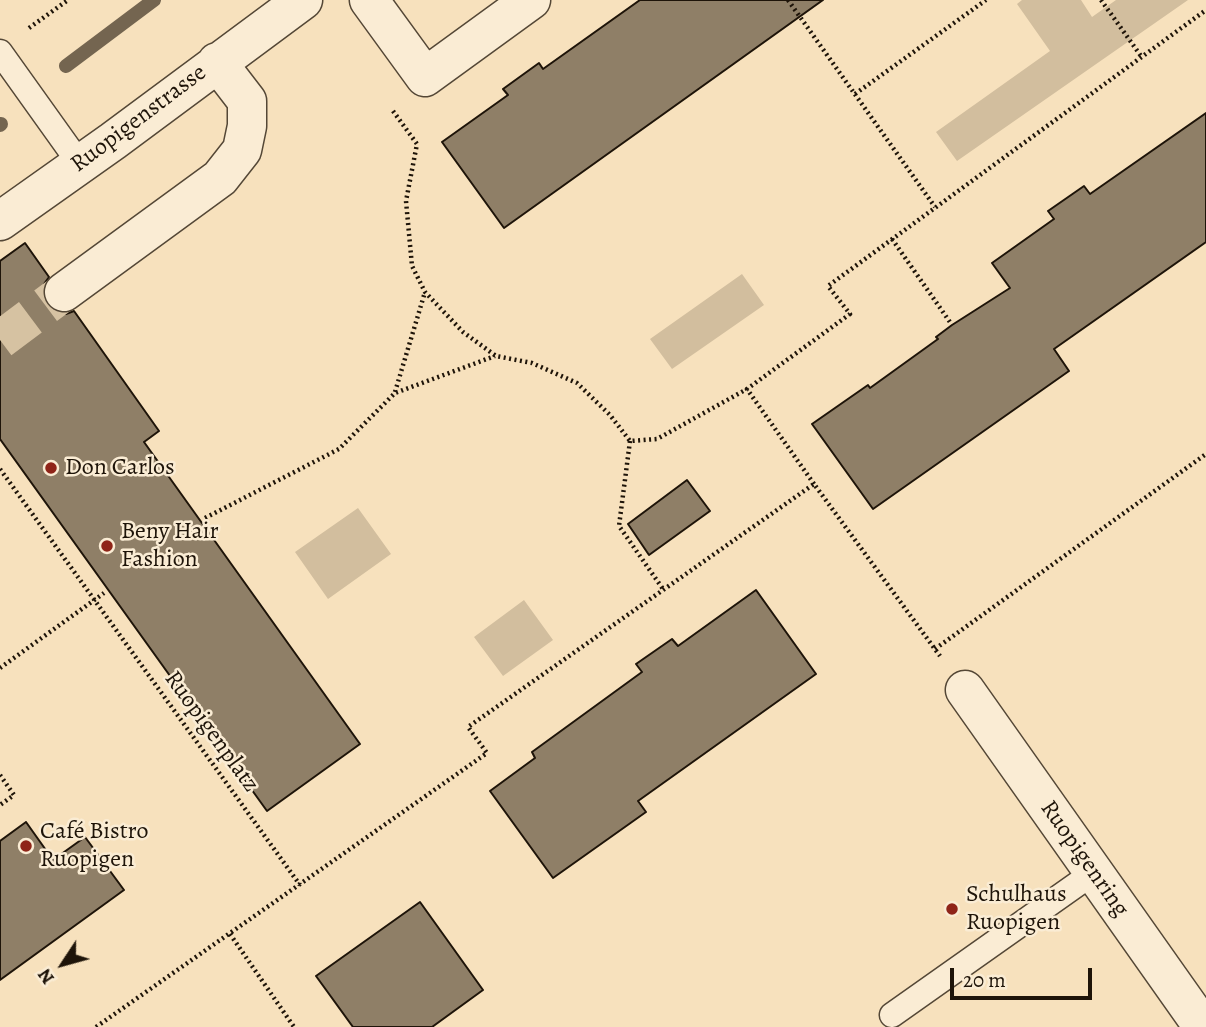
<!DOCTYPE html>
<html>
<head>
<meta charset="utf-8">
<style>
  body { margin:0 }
  #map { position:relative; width:1206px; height:1027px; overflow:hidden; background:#f7e1bd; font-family:Alegreya,serif }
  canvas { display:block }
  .north { position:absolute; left:28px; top:929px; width:70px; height:70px; -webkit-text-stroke:5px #faecd4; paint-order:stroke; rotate:234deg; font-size:19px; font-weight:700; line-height:28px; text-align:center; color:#1e1409 }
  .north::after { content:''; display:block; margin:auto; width:24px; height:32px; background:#1e1409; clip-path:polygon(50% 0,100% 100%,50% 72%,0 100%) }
  .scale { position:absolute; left:950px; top:968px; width:142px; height:32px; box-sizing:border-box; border:4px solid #1e1409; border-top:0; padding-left:9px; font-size:21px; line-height:24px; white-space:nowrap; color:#1e1409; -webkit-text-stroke:5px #faecd4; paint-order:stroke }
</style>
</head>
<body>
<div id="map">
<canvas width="1206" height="1027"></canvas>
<div class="north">N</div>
<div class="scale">20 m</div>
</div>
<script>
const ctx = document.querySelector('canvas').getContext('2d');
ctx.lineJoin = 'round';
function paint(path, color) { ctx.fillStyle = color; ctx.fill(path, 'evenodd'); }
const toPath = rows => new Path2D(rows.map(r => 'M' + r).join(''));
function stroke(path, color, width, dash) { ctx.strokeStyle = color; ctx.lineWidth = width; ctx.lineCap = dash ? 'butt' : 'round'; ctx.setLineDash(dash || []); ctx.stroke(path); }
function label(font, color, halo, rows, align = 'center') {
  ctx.font = font + ' Alegreya,serif'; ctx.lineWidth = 5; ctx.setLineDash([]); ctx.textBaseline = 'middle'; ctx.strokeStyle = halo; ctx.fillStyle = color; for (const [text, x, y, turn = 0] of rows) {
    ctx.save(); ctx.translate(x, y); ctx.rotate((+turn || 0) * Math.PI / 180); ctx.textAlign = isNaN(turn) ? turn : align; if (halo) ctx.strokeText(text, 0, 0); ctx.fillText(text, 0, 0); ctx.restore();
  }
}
const green = toPath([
  [1022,0,1081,0,1092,17,1116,0,1188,0,957,161,936,132,1050,51,1017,4],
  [742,274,764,305,672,369,650,339],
  [358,508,391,554,328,599,295,552],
  [524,600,553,640,503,676,474,637]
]);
const stream = toPath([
  [66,66,154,0],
  [0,125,1,124]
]);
const building = toPath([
  [640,0,823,0,504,228,442,142,508,95,503,89,539,63,543,69,640,0],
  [1206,113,1206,242,1054,349,1069,371,873,509,812,424,868,385,870,388,938,339,936,337,952,325,1010,288,992,263,1054,219,1048,211,1084,186,1090,194,1206,113],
  [25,243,49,277,44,284,42,294,46,304,56,312,66,314,74,311,159,431,144,442,360,744,267,811,0,439,0,261,25,243],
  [687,480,710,511,649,555,628,524,687,480],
  [756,590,816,674,638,801,646,812,553,878,490,791,535,758,532,752,642,672,636,664,672,639,678,646,756,590],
  [26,822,53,860,85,837,124,890,0,980,0,841,26,822],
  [420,902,483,990,432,1027,353,1027,316,976,420,902]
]);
const streetTunnel = toPath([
  [0,340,64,292]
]);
const path = toPath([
  [788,0,935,207],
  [1101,0,1141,56],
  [29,28,68,0],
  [855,94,986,0],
  [393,111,417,144,406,201,412,266,425,292,463,332,496,356,532,363,577,383,610,415,630,441,657,439,747,389],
  [892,239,952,325],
  [395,392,425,292],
  [630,441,619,526,663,589],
  [0,469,300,885],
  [814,484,747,389,850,314,828,286,1206,10],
  [205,518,339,449,395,393,495,356],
  [935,649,1206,454],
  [0,668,104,593],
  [0,775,14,795,0,805],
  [230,934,294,1027],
  [96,1027,487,753,468,727,814,484,940,656]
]);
const lane = toPath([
  [0,52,80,164],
  [892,1015,1093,873]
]);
const street = toPath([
  [369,0,425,77,531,0],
  [0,221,113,141,303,0],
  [64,292,220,178,242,150,247,126,247,101,217,62],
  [965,690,1203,1027]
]);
const markers = [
  [51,468,7,"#8f2418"],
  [107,546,7,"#8f2418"],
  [26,846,7,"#8f2418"],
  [952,909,7,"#8f2418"]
];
const streetNames = [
  ["Ruopigenstrasse",139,119,-37],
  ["Ruopigenplatz",211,732,54],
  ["Ruopigenring",1084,859,55]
];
const poiNames = [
  ["Don Carlos",65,468],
  ["Beny Hair",121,532],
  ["Fashion",121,560],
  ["Café Bistro",40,832],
  ["Ruopigen",40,860],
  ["Schulhaus",966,895],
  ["Ruopigen",966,923]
];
paint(green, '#d2be9e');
stroke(stream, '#746550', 14);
paint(building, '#8f7f67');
stroke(building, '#1e1409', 2);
stroke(streetTunnel, '#d6c2a2', 38, [38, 19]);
stroke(lane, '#544736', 27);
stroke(street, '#544736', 41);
stroke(path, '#1e1409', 4.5, [2, 3.5]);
stroke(lane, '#faecd4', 24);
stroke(street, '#faecd4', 38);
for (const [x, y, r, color] of markers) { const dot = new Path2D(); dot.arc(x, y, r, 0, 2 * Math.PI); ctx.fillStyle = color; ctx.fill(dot); stroke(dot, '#faecd4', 2.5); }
label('24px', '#1e1409', '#faecd4', streetNames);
label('24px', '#1e1409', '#faecd4', poiNames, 'left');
</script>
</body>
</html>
